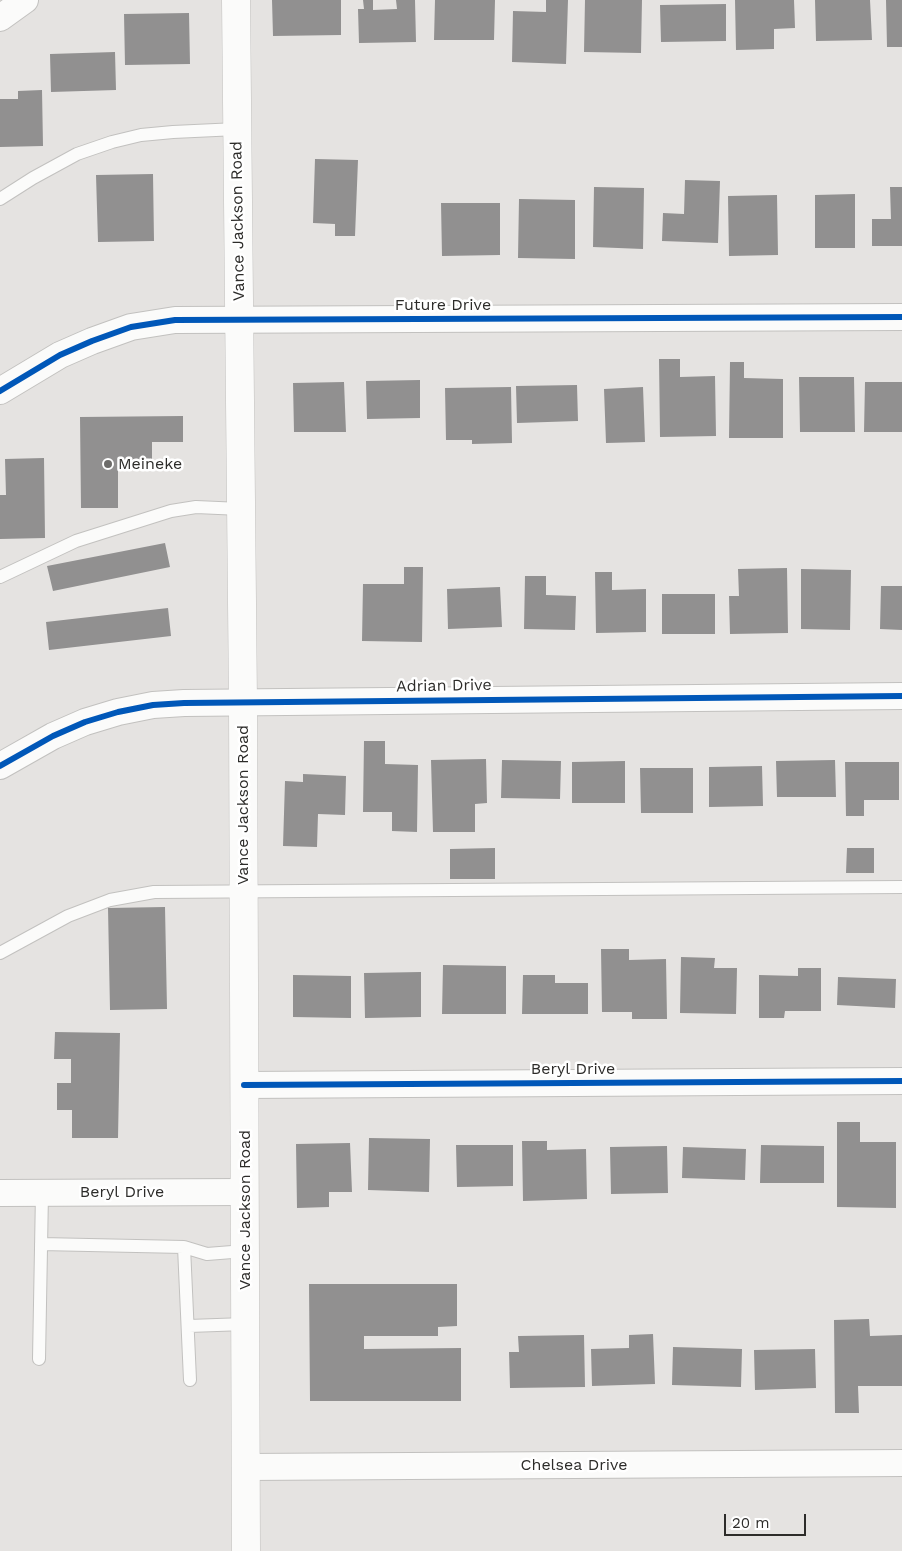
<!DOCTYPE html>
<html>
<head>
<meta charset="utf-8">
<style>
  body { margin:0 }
  #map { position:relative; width:902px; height:1551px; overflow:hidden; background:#e5e3e1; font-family:"Work Sans",sans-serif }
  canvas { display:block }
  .scale { position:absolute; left:724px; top:1514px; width:82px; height:22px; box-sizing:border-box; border:2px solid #2d2c2a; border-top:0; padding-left:6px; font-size:15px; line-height:18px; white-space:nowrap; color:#2d2c2a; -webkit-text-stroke:4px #fff; paint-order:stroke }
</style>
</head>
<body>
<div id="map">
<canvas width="902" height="1551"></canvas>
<div class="scale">20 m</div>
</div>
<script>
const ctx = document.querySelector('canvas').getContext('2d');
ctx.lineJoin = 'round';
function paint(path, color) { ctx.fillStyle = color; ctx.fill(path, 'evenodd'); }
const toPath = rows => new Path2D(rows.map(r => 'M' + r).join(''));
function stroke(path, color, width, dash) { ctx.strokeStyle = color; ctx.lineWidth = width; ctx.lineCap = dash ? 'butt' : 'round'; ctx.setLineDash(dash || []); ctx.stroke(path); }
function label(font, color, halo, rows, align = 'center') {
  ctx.font = font + ' "Work Sans",sans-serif'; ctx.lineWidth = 5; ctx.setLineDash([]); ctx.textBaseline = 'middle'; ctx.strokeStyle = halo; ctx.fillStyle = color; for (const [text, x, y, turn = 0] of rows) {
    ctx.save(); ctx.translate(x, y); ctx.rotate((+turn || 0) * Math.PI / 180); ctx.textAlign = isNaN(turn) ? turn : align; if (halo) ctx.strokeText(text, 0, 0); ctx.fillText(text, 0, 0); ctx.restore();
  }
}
const building = toPath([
  [272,0,341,0,341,35,273,36],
  [363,0,373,0,373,10,397,9,396,0,415,0,416,42,359,43,358,9,364,9],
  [435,0,495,0,494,40,434,40],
  [546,0,568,0,566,64,512,62,513,11,546,12],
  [585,0,642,0,641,53,584,52],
  [735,0,794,0,795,28,774,29,774,49,736,50],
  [815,0,870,0,872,40,816,41],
  [886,0,902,0,902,47,887,47],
  [726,4,726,41,661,42,660,5],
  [189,13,190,64,125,65,124,14],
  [115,52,116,90,51,92,50,54],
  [42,90,43,146,0,147,0,99,18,99,18,91],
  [315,159,358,160,355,236,335,236,335,224,313,223],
  [153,174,154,241,98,242,96,175],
  [685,180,720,181,718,243,662,241,663,213,684,214],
  [594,187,644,188,643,249,593,247],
  [890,187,902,187,902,246,872,246,872,219,891,219],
  [855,194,855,248,815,248,815,195],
  [777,195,778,255,729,256,728,196],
  [519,199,575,200,575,259,518,258],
  [441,203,500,203,500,255,442,256],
  [659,359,680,359,680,377,715,376,716,436,660,437],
  [730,362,744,362,744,378,783,379,783,438,729,438],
  [799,377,854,377,855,432,800,432],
  [420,380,420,418,367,419,366,381],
  [344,382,346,432,294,432,293,383],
  [865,382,902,382,902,432,864,432],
  [577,385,578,421,517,423,516,386],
  [511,387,512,443,472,444,472,440,446,440,445,388],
  [643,387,645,442,606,443,604,389],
  [183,416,183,442,152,442,152,463,118,464,118,508,81,508,80,417],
  [44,458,45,538,0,539,0,495,6,495,5,459],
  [165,543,170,567,53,591,47,566],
  [404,567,423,567,422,642,362,641,363,584,404,584],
  [787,568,788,633,730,634,729,596,739,596,738,569],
  [801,569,851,570,850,630,801,629],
  [595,572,612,572,612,590,646,589,646,632,596,633],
  [525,576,546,576,546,595,576,596,575,630,524,629],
  [881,586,902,586,902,630,880,629],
  [500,587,502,627,448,629,447,589],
  [662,594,715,594,715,634,662,634],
  [168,608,171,636,49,650,46,622],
  [364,741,385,741,385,764,418,765,417,832,392,831,392,812,363,812],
  [486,759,487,803,475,804,475,832,433,832,431,760],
  [502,760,561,761,560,799,501,798],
  [835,760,836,797,777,797,776,761],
  [625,761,625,803,572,803,572,762],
  [845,762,899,762,899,800,864,800,864,816,846,816],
  [762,766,763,806,709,807,709,767],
  [640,768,693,768,693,813,641,813],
  [303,774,346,776,345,815,318,814,317,847,283,846,285,781,303,782],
  [495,848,495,879,450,879,450,849],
  [847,848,874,848,874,873,846,873],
  [165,907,167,1009,110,1010,108,908],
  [601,949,629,949,629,960,666,959,667,1019,632,1019,632,1012,602,1012],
  [681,957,715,958,714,968,737,968,736,1014,680,1013],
  [443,965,506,966,506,1014,442,1014],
  [798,968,821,968,821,1011,785,1011,784,1018,759,1018,759,975,798,976],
  [421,972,421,1017,365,1018,364,973],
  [293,975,351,976,351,1018,293,1017],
  [523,975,555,975,555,983,588,983,588,1014,522,1014],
  [838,977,896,979,895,1008,837,1005],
  [55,1032,120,1033,118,1138,72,1138,72,1110,57,1110,57,1083,71,1083,71,1059,54,1059],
  [837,1122,860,1122,860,1142,896,1142,896,1208,837,1207],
  [369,1138,430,1139,429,1192,368,1190],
  [522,1141,547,1141,547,1150,586,1149,587,1199,523,1201],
  [350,1143,352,1192,329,1192,329,1207,297,1208,296,1144],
  [456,1145,513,1145,513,1186,457,1187],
  [761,1145,824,1146,824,1183,760,1183],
  [667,1146,668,1193,611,1194,610,1147],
  [683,1147,746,1149,745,1180,682,1178],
  [309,1284,457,1284,457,1326,438,1327,438,1336,364,1336,364,1349,461,1348,461,1401,310,1401],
  [869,1319,870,1336,902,1335,902,1386,858,1386,859,1413,835,1413,834,1320],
  [653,1334,655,1384,592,1386,591,1349,629,1348,629,1335],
  [584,1335,585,1387,510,1388,509,1352,519,1352,518,1336],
  [673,1347,742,1349,741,1387,672,1385],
  [815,1349,816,1388,755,1390,754,1350]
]);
const lane = toPath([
  [0,199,33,178,77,154,112,142,141,135,173,132,237,129],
  [0,577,76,541,171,511,196,507,241,509],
  [0,953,68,916,110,900,154,892,902,887],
  [41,1244,184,1247],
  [189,1326,245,1324],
  [39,1359,42,1193],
  [190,1380,184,1247,207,1254,245,1251]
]);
const street = toPath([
  [0,18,25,0],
  [0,391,60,355,92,341,131,327,175,320,902,317],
  [0,766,53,736,85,722,118,712,153,705,184,703,902,696],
  [244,1085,902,1081],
  [0,1193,245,1192],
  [246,1467,902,1463]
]);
const secondary = toPath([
  [236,0,243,702,246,1551]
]);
const cycleway = toPath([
  [0,391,60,355,92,341,131,327,175,320,902,317],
  [0,766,53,736,85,722,118,712,153,705,184,703,902,696],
  [244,1085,902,1081]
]);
const markers = [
  [108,464,5,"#6d6c6a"]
];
const streetNames = [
  ["Vance Jackson Road",238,221,-91],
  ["Future Drive",443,305],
  ["Adrian Drive",444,686,-1],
  ["Vance Jackson Road",243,805,-90],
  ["Beryl Drive",573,1069],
  ["Beryl Drive",122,1192],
  ["Vance Jackson Road",245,1210,-90],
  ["Chelsea Drive",574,1465]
];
const poiNames = [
  ["Meineke",118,464]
];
paint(building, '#919090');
stroke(lane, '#c2c1bf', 14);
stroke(street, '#c2c1bf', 28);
stroke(secondary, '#c2c1bf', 29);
stroke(lane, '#fbfbfa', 12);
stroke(street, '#fbfbfa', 26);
stroke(secondary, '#fbfbfa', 28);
stroke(cycleway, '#0057b8', 6);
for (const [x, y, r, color] of markers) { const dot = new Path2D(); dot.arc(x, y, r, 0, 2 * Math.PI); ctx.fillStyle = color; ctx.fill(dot); stroke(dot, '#fff', 2); }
label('16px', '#2d2c2a', '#fff', streetNames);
label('16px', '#2d2c2a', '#fff', poiNames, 'left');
</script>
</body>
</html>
